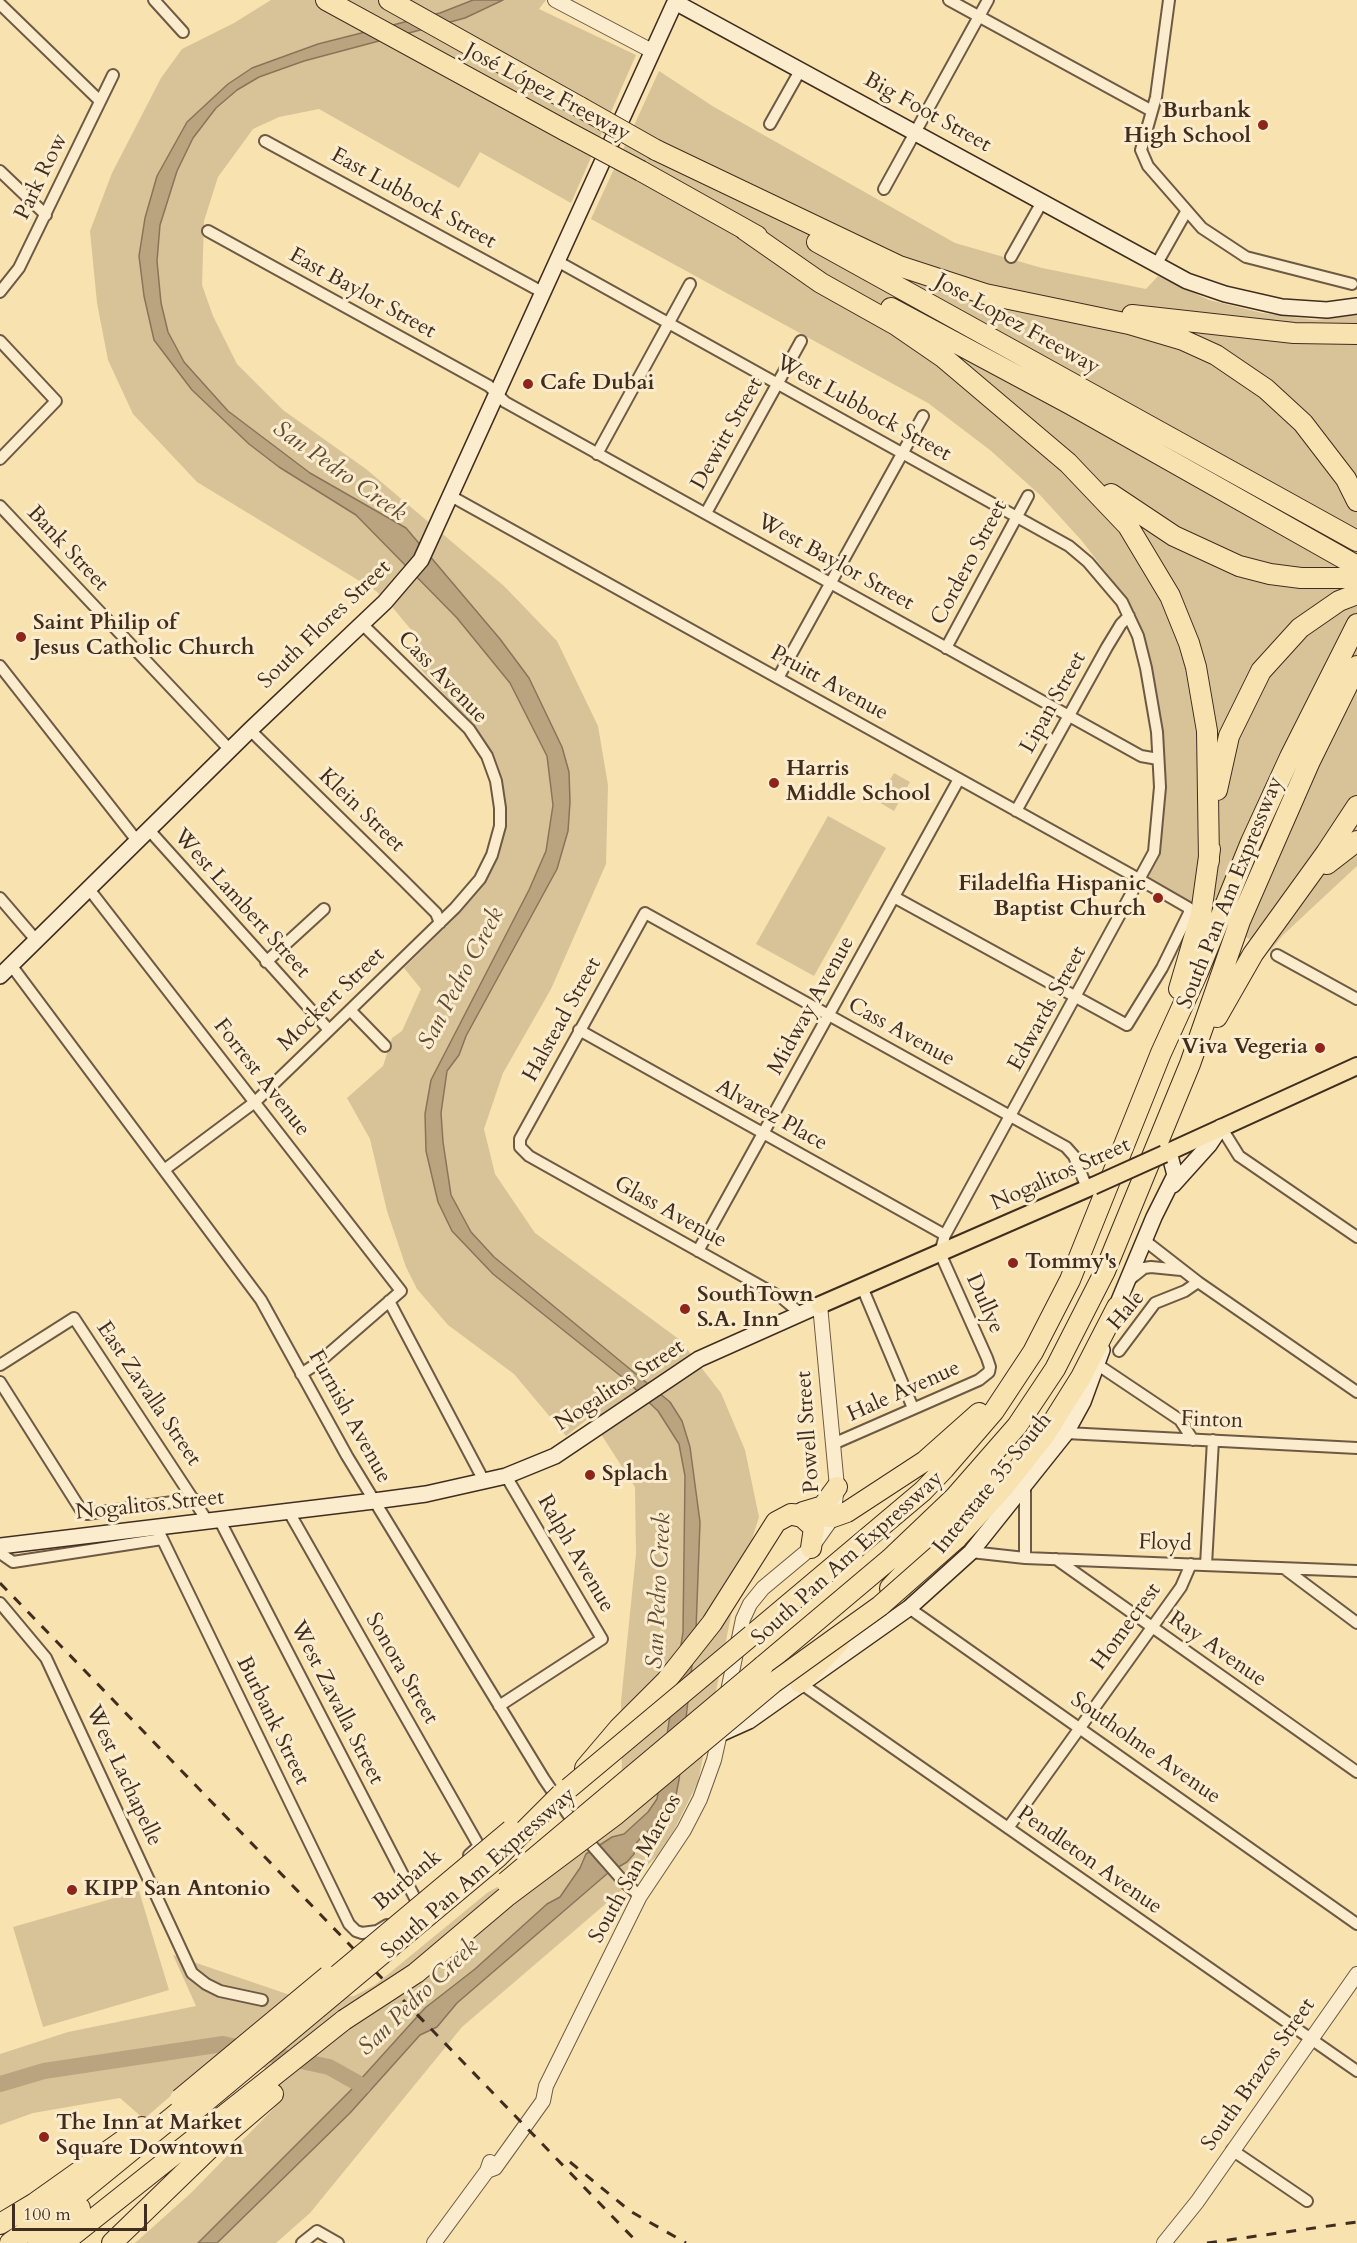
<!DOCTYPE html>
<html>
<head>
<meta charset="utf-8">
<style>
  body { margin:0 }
  #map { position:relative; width:1357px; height:2243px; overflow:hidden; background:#f7e2b0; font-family:Cardo,serif }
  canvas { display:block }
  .scale { position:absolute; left:12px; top:2204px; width:135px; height:27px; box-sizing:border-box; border:3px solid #412d20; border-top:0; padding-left:8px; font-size:18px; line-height:21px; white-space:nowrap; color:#412d20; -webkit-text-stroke:4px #faeccc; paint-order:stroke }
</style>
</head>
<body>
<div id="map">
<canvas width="1357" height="2243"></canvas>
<div class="scale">100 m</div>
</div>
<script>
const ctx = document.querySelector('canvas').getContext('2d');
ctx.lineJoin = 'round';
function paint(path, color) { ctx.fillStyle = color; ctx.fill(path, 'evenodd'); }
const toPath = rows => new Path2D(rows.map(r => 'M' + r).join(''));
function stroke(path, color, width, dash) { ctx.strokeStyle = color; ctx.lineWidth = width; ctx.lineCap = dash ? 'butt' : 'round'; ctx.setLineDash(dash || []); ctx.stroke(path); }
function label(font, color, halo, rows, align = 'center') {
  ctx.font = font + ' Cardo,serif'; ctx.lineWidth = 6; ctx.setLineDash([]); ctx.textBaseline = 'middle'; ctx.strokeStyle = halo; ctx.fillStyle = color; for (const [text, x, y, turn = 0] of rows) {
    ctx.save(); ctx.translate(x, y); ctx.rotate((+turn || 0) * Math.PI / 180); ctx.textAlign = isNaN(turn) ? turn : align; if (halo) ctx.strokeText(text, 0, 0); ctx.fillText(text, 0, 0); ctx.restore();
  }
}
const green = toPath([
  [271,0,546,0,539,9,636,55,571,203,480,152,459,188,319,109,279,117,253,129,218,177,204,221,202,285,213,316,237,364,283,410,366,469,504,586,557,641,598,726,608,785,606,864,551,989,503,1073,484,1129,495,1174,535,1233,680,1340,721,1393,745,1450,759,1517,736,1590,698,1782,674,1830,657,1856,623,1889,462,2027,310,2213,276,2243,135,2243,191,2193,276,2106,270,2071,255,2062,219,2054,144,2119,120,2098,33,2113,0,2125,0,2054,68,2032,196,2006,173,1955,290,1995,323,1999,354,1996,375,1985,487,1893,563,1848,622,1785,621,1702,636,1554,635,1487,590,1417,566,1436,514,1374,448,1325,417,1289,406,1267,387,1211,370,1139,347,1098,383,1066,392,1038,402,1031,421,989,404,968,453,920,487,879,497,858,503,834,506,810,503,787,489,751,459,710,414,662,422,654,413,642,418,638,393,608,376,591,197,482,133,414,108,360,97,303,90,231,112,173,161,78,182,49,234,23],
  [659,71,714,107,955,243,1042,268,1146,289,1158,276,1209,300,1262,313,1316,320,1357,315,1357,866,1283,935,1270,951,1147,879,1160,853,1166,788,1160,711,1144,637,1122,593,1082,541,1040,495,990,450,928,403,591,219],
  [894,773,910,782,894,811,877,801],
  [828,816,886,848,814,976,756,944],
  [139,1891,169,1990,43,2027,13,1927]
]);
const water = toPath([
  [473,0,503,0,465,18,304,61,259,77,237,90,216,108,193,138,177,171,160,225,157,261,161,303,168,332,184,362,228,411,310,473,406,528,500,639,529,678,562,747,569,772,570,802,568,831,557,869,466,1036,459,1055,447,1071,441,1113,443,1142,451,1195,471,1232,494,1257,670,1402,682,1421,690,1447,700,1522,696,1630,679,1780,676,1795,666,1813,637,1842,634,1854,627,1862,608,1873,457,2003,437,2027,420,2035,350,2113,217,2243,198,2243,350,2091,425,2008,475,1969,547,1904,560,1897,580,1868,586,1854,612,1837,624,1834,648,1812,657,1799,683,1632,685,1476,679,1444,658,1411,627,1381,493,1274,452,1231,438,1202,426,1151,425,1114,431,1080,529,890,546,851,553,805,547,756,510,683,457,618,356,515,279,467,249,444,192,390,154,340,144,296,139,256,145,218,157,176,187,122,228,84,252,68,318,44,440,13,473,0]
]);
const river = toPath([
  [0,2084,44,2071,223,2044,329,2067,363,2086]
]);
const minor = toPath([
  [154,0,183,32],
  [949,0,1152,111],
  [1169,0,1156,97,1141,150,1148,166,1202,228,1246,257,1352,284],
  [0,4,100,101],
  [770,124,801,69],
  [265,141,542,292],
  [0,171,46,215],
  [884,189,988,0],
  [208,231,489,386,505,402,1141,756,1158,759],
  [1011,257,1042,202],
  [557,261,1069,546,1088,562,1122,602,1138,636,1146,668,1157,732,1160,787,1154,852,945,1235,940,1253,987,1358,990,1367,989,1372,979,1380,833,1444],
  [1156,265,1186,212],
  [0,292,19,268,113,75],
  [0,341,56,401,0,459],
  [597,454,690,284],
  [449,495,1130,874,1189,908,1189,913,1162,968,1127,1025,894,897],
  [0,506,230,750],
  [706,513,801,341],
  [946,648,1028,496],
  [0,666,138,842],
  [778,678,923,416],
  [250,730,404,881,436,913,440,923],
  [1016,811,1107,647,1121,624,1129,616],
  [149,830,329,1030],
  [89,889,401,1291,318,1363,301,1374],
  [0,898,36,940],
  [1277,955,1357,999],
  [266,962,324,909],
  [11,965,261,1300,347,1456,544,1779,580,1832,623,1881,640,1896],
  [350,1010,385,1046],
  [579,1030,945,1235],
  [1221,1127,1239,1156,1357,1237],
  [164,1170,255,1102,350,1010,455,908,480,879,492,855,500,826,500,808,496,781,487,756,469,729,361,623],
  [1144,1240,1198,1282,1357,1392],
  [698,1251,959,779],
  [1129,1280,1144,1268,1151,1267,1181,1270],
  [862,1287,913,1408],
  [389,1301,484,1481],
  [801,1314,782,1298,529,1156,520,1147,520,1139,645,913,1066,1147,1074,1156,1087,1188],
  [1119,1351,1155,1303,1185,1291,1198,1282],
  [0,1365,74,1318,208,1522],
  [1098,1365,1180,1420,1193,1440],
  [0,1382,81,1510,87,1514,194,1499],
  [1066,1433,1357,1448],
  [1025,1487,1025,1558],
  [289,1512,479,1846,469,1855],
  [220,1521,417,1902],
  [156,1526,349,1924,356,1931,362,1933,377,1931,387,1925],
  [971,1552,1025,1558,1357,1571],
  [0,1553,13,1562,162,1539],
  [1056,1559,1357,1772],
  [1206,1565,1213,1440],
  [1285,1569,1357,1623],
  [0,1603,46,1658,192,1973,206,1984,220,1991,262,2000],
  [909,1608,1357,1924],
  [800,1683,1357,2071],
  [499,1706,602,1639,506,1476],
  [1008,1828,1181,1587,1191,1564],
  [1232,2150,1307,2201],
  [302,2243,317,2231,338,2243]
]);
const tertiary = toPath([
  [555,0,652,51],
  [727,1696,743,1619,750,1604,763,1588,811,1548,833,1517,837,1487,820,1305],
  [487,2171,495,2168,543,2101,546,2086,640,1896,684,1830,700,1799,714,1760,722,1724],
  [434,2243,487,2171,490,2162],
  [1164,2243,1197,2202,1357,1974]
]);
const secondary = toPath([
  [675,2,1187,281,1225,294,1282,307,1327,310,1357,306],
  [0,976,250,730,385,602,421,560,676,0],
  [1173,1185,1209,1145,1221,1127],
  [1113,1315,1154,1217,1175,1175,1169,1152],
  [0,1546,374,1501,426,1494,506,1476,555,1456,699,1359,820,1305],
  [720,1734,749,1721,909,1608,971,1552,1066,1433,1083,1402,1102,1350]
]);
const primary = toPath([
  [1164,1154,1357,1066],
  [820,1305,1093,1186]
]);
const motorway = toPath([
  [326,0,566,131],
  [389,0,580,107],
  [656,150,899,266,985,294,1129,324,1183,340,1216,355,1266,389,1303,423,1346,479,1357,501],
  [641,171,757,236],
  [745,230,821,283,896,325,944,358,1068,463,1128,526,1170,596,1189,643,1196,667,1207,731,1209,861],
  [817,242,1357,541],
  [891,308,1070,404,1357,566],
  [1132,315,1294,333,1357,334],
  [1111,494,1174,536,1239,566,1270,574,1301,578,1357,578],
  [1217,790,1229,736,1261,671,1300,628,1339,601,1357,594],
  [1327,864,1357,841],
  [1179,989,1201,914,1210,849],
  [1217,1017,1253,954,1326,853,1357,806],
  [803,1512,823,1506,837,1487],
  [793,1515,802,1517,814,1528,811,1548],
  [956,1539,1002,1489,1044,1436,1081,1377,1117,1307],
  [890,1588,972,1500,990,1475],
  [752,1635,923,1491,944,1469,994,1411,1033,1352,1070,1280,1161,1053,1198,972,1251,842,1290,757,1357,624],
  [763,1666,890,1559,954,1498,1017,1426,1055,1369,1105,1271,1190,1064,1240,921,1264,866,1310,761,1357,666],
  [800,1683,839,1642],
  [585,1768,619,1728,666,1681,712,1623,776,1522,791,1514,833,1517,847,1512,925,1461,979,1413],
  [0,2224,35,2203,142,2127],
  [10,2243,77,2195,186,2106],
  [38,2243,80,2208],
  [63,2243,344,2020],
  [112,2243,210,2148,273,2094]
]);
const rail = toPath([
  [0,1583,638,2243],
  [570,2162,630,2211,686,2243],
  [1207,2243,1357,2222]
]);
const primaryBridge = toPath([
  [1093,1186,1164,1154]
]);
const motorwayBridge = toPath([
  [580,107,656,150],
  [566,131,641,171],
  [569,1788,752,1635],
  [506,1882,763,1666],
  [320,1990,511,1830],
  [344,2020,416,1973,506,1897,614,1816,773,1683,880,1606,956,1539],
  [180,2099,328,1976],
  [192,2113,498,1857,561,1794]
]);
const markers = [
  [1263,125,6,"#8f2418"],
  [528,384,6,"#8f2418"],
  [21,637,6,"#8f2418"],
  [774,783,6,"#8f2418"],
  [1158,898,6,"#8f2418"],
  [1320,1048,6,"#8f2418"],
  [1013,1263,6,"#8f2418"],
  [685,1309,6,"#8f2418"],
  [590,1475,6,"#8f2418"],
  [72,1890,6,"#8f2418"],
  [44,2137,6,"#8f2418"]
];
const streetNames = [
  ["José López Freeway",547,93,28],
  ["Big Foot Street",927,113,29],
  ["Park Row",42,177,-64],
  ["East Lubbock Street",413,199,29],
  ["East Baylor Street",362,294,29],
  ["Jose Lopez Freeway",1017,325,29],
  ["West Lubbock Street",863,409,29],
  ["Dewitt Street",728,434,-61],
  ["Bank Street",67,549,47],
  ["West Baylor Street",835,563,29],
  ["Cordero Street",970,563,-62],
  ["South Flores Street",325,625,-44],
  ["Cass Avenue",442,678,46],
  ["Pruitt Avenue",829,684,29],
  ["Lipan Street",1054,703,-61],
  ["Klein Street",361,811,44],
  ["South Pan Am Expressway",1231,893,-68],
  ["West Lambert Street",241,904,48],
  ["Mockert Street",332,1000,-44],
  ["Midway Avenue",812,1006,-61],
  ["Edwards Street",1048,1009,-61],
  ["Halstead Street",563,1020,-61],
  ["Cass Avenue",901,1033,29],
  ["Forrest Avenue",261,1078,52],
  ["Alvarez Place",771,1116,29],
  ["Nogalitos Street",1061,1175,-24],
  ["Glass Avenue",670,1213,29],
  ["Dullye",984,1304,66],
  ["Hale",1127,1311,-50],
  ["Nogalitos Street",620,1386,-33],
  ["Hale Avenue",904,1392,-24],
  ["East Zavalla Street",148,1394,56],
  ["Furnish Avenue",349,1417,61],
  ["Finton",1212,1421,2],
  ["Powell Street",809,1432,-94],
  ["Interstate 35 South",993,1484,-51],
  ["Nogalitos Street",150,1506,-6],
  ["Floyd",1165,1544,2],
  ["Ralph Avenue",575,1554,60],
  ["South Pan Am Expressway",848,1559,-42],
  ["Homecrest",1127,1627,-54],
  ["Ray Avenue",1217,1650,35],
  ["Sonora Street",401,1669,60],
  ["West Zavalla Street",336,1703,63],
  ["Burbank Street",272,1721,64],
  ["Southolme Avenue",1145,1749,35],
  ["West Lachapelle",123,1776,65],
  ["Pendleton Avenue",1089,1861,35],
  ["South San Marcos",636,1869,-61],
  ["South Pan Am Expressway",479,1874,-41],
  ["Burbank",408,1881,-40],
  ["South Brazos Street",1259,2075,-55]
];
const poiNames = [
  ["Burbank",1251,112,"right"],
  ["High School",1251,137,"right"],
  ["Cafe Dubai",540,384],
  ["Saint Philip of",33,624],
  ["Jesus Catholic Church",33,649],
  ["Harris",786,770],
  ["Middle School",786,795],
  ["Filadelfia Hispanic",1146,885,"right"],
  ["Baptist Church",1146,910,"right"],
  ["Viva Vegeria",1308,1048,"right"],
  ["Tommy's",1025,1263],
  ["SouthTown",697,1296],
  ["S.A. Inn",697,1321],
  ["Splach",602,1475],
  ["KIPP San Antonio",84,1890],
  ["The Inn at Market",56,2124],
  ["Square Downtown",56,2149]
];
const waterNames = [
  ["San Pedro Creek",339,472,35],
  ["San Pedro Creek",462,979,-62],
  ["San Pedro Creek",660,1591,-87],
  ["San Pedro Creek",419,1998,-44]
];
paint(green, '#d8c398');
paint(water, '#b9a47f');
stroke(water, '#897459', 1.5);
stroke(river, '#b9a47f', 16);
stroke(minor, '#6e5a44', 14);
stroke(tertiary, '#6e5a44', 16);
stroke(secondary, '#412d20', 18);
stroke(primary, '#412d20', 20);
stroke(motorway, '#412d20', 22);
stroke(minor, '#faeccc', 10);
stroke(tertiary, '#faeccc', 14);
stroke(secondary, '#faeccc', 15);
stroke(primary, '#f7e2b0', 16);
stroke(motorway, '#f7e2b0', 20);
stroke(rail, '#412d20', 3, [10, 10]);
stroke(primaryBridge, '#412d20', 20, []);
stroke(motorwayBridge, '#412d20', 22, []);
stroke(primaryBridge, '#f7e2b0', 16);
stroke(motorwayBridge, '#f7e2b0', 20);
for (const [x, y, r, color] of markers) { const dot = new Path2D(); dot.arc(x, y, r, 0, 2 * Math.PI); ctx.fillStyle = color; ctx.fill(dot); stroke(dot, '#faeccc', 2); }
label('22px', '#412d20', '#faeccc', streetNames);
label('bold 22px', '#412d20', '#faeccc', poiNames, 'left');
label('italic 24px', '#5f4b38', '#faeccc', waterNames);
</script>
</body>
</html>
